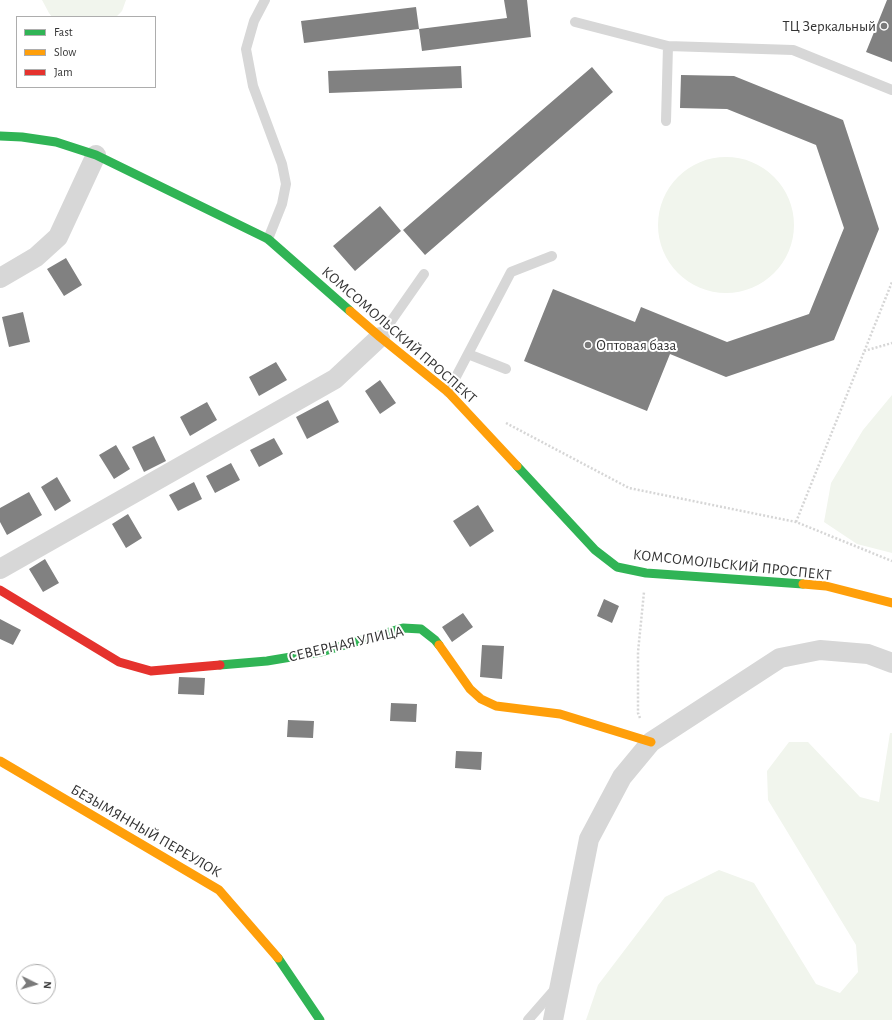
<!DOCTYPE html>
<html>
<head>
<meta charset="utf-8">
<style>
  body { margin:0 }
  #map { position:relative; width:892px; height:1020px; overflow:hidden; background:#fff; font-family:"Alegreya Sans",sans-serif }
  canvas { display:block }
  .legend { position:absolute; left:16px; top:16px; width:140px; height:72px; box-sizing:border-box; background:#fff; border:1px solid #adadad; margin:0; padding:5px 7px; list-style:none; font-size:12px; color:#333 }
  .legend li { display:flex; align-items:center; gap:8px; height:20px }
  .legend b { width:20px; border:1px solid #adadad }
  .north { position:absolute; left:16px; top:964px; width:40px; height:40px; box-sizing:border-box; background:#fff; border:1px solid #adadad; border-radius:50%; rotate:95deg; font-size:11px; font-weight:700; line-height:16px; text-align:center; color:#333 }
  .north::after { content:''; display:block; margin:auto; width:14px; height:18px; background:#7a7a7a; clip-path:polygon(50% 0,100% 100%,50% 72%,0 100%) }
</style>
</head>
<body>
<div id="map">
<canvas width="892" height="1020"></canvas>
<ul class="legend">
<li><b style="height:5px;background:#30b455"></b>Fast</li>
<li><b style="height:5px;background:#ff9f0a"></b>Slow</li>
<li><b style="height:5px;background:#e5322d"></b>Jam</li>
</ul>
<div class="north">N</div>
</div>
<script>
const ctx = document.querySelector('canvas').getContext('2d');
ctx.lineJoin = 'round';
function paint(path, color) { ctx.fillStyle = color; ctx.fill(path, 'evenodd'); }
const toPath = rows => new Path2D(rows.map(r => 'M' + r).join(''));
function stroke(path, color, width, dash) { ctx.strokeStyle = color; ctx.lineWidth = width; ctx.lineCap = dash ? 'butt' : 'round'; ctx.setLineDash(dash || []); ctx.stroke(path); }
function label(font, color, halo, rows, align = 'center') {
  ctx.font = font + ' "Alegreya Sans",sans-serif'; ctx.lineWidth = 4; ctx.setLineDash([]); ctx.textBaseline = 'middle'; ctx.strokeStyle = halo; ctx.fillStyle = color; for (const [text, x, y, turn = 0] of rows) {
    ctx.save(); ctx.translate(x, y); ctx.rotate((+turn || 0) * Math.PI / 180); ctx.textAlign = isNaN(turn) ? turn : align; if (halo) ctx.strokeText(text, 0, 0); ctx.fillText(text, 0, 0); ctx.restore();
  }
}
const green = toPath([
  [42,0,126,0,122,11,116,17,52,17,49,13],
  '658 225a68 68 0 1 1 136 0a68 68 0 1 1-136 0Z',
  [892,395,892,553,857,544,824,522,831,483,863,430],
  [890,733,892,733,892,1020,586,1020,598,985,665,897,719,870,754,883,816,984,840,993,858,972,856,945,768,800,767,771,789,742,808,742,860,797,879,802]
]);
const building = toPath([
  [504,0,527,0,531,37,422,51,419,29,304,43,301,21,416,7,419,29,507,18],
  [887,0,892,0,892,62,866,52],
  [461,66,462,88,329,93,328,71],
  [592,67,613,92,425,255,403,230],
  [681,75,734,76,843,120,879,229,834,340,726,377,670,354,647,411,524,361,553,289,635,322,641,307,727,342,809,314,844,228,816,145,727,109,680,108],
  [380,206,401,231,355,271,333,246],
  [66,258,82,285,64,296,47,269],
  [23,312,30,342,9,347,2,317],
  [276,362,287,380,259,396,249,377],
  [380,380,396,403,380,414,365,391],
  [328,400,339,422,307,439,296,417],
  [207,402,217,420,190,436,180,417],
  [154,436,166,461,144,472,132,447],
  [274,438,283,454,259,467,250,450],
  [116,445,130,469,114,479,99,455],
  [231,463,240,480,215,493,206,476],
  [57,477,71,501,55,511,41,487],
  [194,482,202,499,178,511,169,495],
  [29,492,42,515,7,535,0,522,0,508],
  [478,505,494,531,470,547,453,521],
  [128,514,142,538,126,548,112,524],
  [45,559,59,583,43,592,29,569],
  [604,599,619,606,612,623,597,616],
  [463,613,473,627,452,642,442,627],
  [0,619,21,630,13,645,0,639],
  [482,645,504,646,502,679,480,677],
  [179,677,205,678,204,695,178,694],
  [391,703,417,704,416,722,390,721],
  [288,720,314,721,313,738,287,737],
  [456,751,482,752,481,770,455,768]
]);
const path = toPath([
  [864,351,892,343],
  [506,423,629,488,796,522,892,561],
  [796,522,892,282],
  [640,718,638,713,638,652,644,592]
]);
const lane = toPath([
  [265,0,254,21,246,49,253,86,282,164,286,184,282,204,268,239],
  [575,22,668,46],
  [666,121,668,46,793,50,892,90],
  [380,337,424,274],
  [468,354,506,369],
  [448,392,511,272,552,256],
  [528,1020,556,988]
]);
const street = toPath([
  [0,278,36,257,58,237,96,155],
  [0,569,335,379,380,337],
  [553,1020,589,839,622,777,651,742,780,658,820,650,868,654,892,663]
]);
const fast = toPath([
  [0,136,22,137,56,142,96,155,268,239,350,311],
  [517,466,595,550,617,567,646,573,803,584],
  [220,665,267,661,321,652,403,628,421,629,435,640,439,645],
  [278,958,320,1020]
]);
const slow = toPath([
  [350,311,380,337,448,392,517,466],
  [803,584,826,586,892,603],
  [439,645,470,689,481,699,496,706,560,714,651,742],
  [0,761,219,890,278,958]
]);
const jam = toPath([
  [0,590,119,662,151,671,220,665]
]);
const markers = [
  [884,26,4,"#7a7a7a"],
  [588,345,4,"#7a7a7a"]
];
const poiNames = [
  ["ТЦ Зеркальный",876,26],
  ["Оптовая база",596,345,"left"]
];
const streetNames = [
  ["КОМСОМОЛЬСКИЙ ПРОСПЕКТ",399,335,41],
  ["КОМСОМОЛЬСКИЙ ПРОСПЕКТ",732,565,6],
  ["СЕВЕРНАЯ УЛИЦА",346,644,-13],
  ["БЕЗЫМЯННЫЙ ПЕРЕУЛОК",146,831,30]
];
paint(green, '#f1f5ed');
paint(building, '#818181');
stroke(path, '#d6d6d6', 2.5, [2, 2]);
stroke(lane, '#d7d7d7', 10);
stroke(street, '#d7d7d7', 20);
stroke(fast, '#30b455', 9);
stroke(slow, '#ff9f0a', 9);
stroke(jam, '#e5322d', 9);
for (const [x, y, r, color] of markers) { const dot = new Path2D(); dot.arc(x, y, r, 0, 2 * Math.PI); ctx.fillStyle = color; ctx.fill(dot); stroke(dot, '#fff', 1.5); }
label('15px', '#333', '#fff', poiNames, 'right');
label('15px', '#333', '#fff', streetNames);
</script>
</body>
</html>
